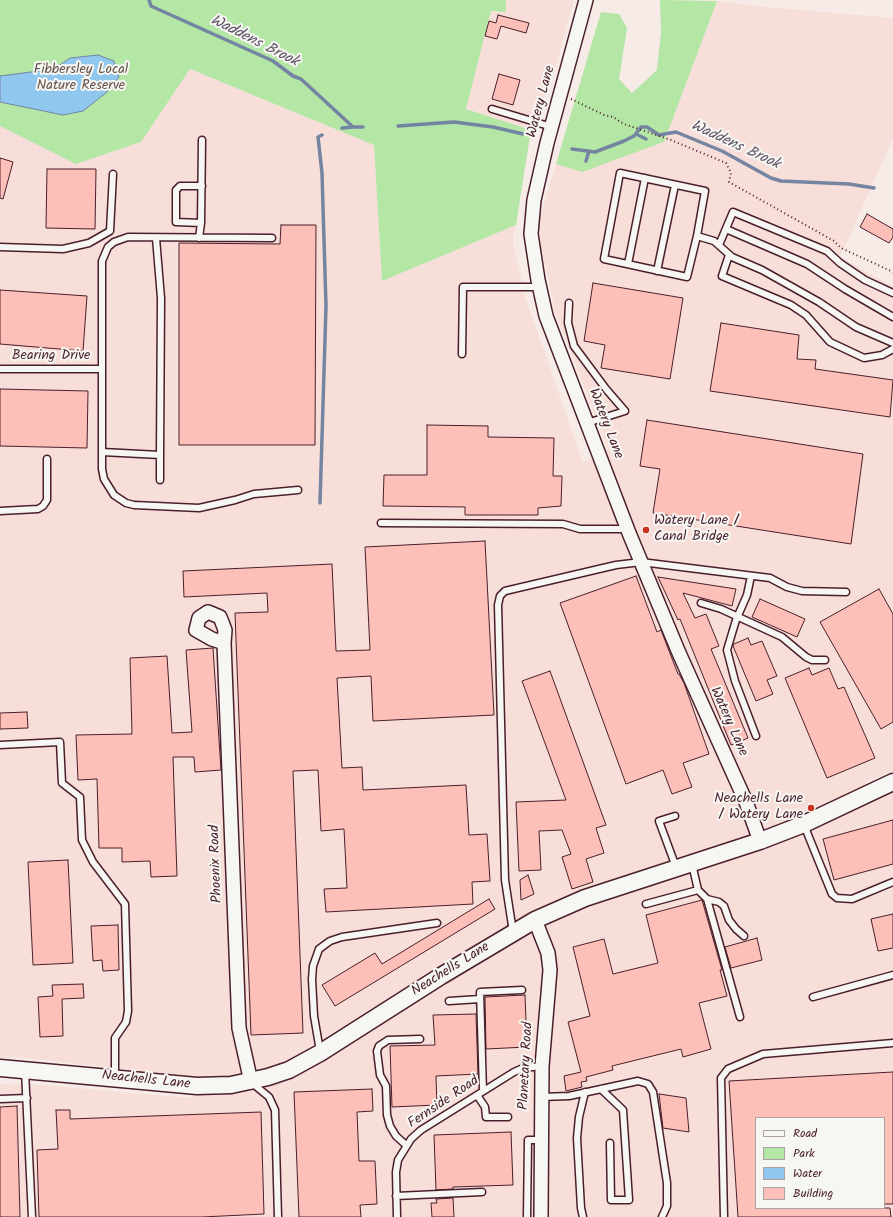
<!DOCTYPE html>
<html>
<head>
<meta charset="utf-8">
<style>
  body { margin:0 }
  #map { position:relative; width:893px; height:1217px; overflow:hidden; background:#f7ebe7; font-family:Kalam,sans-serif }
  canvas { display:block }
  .legend { position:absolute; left:755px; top:1117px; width:130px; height:92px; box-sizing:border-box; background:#f6f6f2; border:1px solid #b1a0a2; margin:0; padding:5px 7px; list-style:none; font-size:12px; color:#4a1f2b }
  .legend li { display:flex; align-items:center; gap:8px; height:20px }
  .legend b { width:20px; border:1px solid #b1a0a2 }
</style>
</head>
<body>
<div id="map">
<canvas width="893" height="1217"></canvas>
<ul class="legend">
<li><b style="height:5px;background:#f6f6f2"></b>Road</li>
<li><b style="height:11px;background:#b4e6a6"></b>Park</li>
<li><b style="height:11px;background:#90c7ef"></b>Water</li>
<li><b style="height:11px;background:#fcc0b9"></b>Building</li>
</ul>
</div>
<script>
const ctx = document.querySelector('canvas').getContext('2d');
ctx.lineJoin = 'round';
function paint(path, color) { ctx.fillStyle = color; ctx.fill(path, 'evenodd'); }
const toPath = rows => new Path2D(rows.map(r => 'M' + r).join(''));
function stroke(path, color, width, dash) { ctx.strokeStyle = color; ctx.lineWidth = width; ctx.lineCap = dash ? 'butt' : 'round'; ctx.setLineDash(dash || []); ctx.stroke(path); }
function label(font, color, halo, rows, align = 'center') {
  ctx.font = font + ' Kalam,sans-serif'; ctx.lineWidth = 4; ctx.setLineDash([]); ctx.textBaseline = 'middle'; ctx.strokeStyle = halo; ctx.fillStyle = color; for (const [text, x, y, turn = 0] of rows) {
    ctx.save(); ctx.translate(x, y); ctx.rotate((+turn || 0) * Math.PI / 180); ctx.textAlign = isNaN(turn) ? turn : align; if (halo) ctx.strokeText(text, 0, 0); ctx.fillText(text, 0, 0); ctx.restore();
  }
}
const built = toPath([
  [506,0,574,0,554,74,531,130,466,109,491,11,506,12],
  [717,1,767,7,893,18,893,138,847,242,839,256,893,287,893,771,866,782,875,799,893,792,893,1217,0,1217,0,1084,18,1083,192,1098,189,1076,16,1057,0,1058,0,126,76,164,141,142,190,69,374,145,382,281,516,225,513,235,513,243,525,296,583,463,608,449,555,312,540,240,541,215,556,164,582,171,664,142],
  [756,1118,884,1118,884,1208,756,1208]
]);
const green = toPath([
  [0,0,506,0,506,12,491,11,466,109,531,130,516,225,382,281,374,145,190,69,141,142,76,164,0,126],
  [660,0,717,1,664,142,582,172,556,164,601,12,619,14,627,28,619,79,632,93,657,70,661,32]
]);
const water = toPath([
  [98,55,114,61,119,77,107,92,83,111,63,115,0,102,0,76,54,69,70,58,98,55]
]);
const stream = toPath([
  [149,0,151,6,273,61,293,76,301,79,353,127,363,127],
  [398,126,454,122,493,127,523,134],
  [342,128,353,127],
  [636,134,646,139],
  [572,149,595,152,624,141,634,136,641,127,647,127,659,135,676,132,722,151,771,178,781,181,849,184,874,188],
  [586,161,589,151],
  [320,503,326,306,322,173,318,137,322,135]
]);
const building = toPath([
  [498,15,529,23,526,33,501,26,497,39,485,36,489,21,496,23,498,15],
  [499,74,520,80,513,105,492,99,499,74],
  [0,158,13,162,3,199,0,198,0,158],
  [47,169,96,169,95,229,46,228,47,169],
  [867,214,893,229,893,237,889,243,860,227,867,214],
  [281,225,316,225,315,445,179,445,179,243,280,244,281,225],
  [593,283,683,298,670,379,601,368,605,345,584,341,593,283],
  [0,290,87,296,83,351,0,344,0,290],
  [721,323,799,335,797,359,816,360,815,369,893,380,890,417,710,391,721,323],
  [0,389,88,391,87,448,0,446,0,389],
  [647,420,863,454,851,544,653,513,660,469,640,466,647,420],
  [427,425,488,426,488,437,554,438,553,476,562,476,561,506,538,508,538,515,465,515,465,507,383,506,384,475,427,475,427,425],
  [485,541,494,715,373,721,371,676,337,678,342,768,362,767,363,790,466,785,469,835,487,834,490,881,472,882,473,904,326,912,324,889,347,888,344,829,321,831,318,770,293,771,303,1033,251,1035,235,613,268,612,267,593,184,597,183,571,332,564,336,651,370,650,365,547,485,541],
  [636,576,657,632,661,630,678,674,679,674,684,683,709,754,683,763,692,787,672,794,663,770,626,784,560,603,636,576],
  [658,577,736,589,732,606,683,593,695,618,706,614,719,646,711,649,748,738,731,745,680,619,678,620,658,577],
  [879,589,893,614,893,722,881,729,820,622,879,589],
  [760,599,805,619,797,637,752,617,760,599],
  [748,638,751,645,762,641,777,676,767,680,773,694,756,701,733,646,734,644,748,638],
  [213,648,221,770,195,772,194,757,173,757,177,876,151,877,150,861,122,862,122,848,99,848,97,779,78,780,76,735,132,734,130,658,167,656,172,733,192,732,186,650,213,648],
  [809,668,812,675,829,668,838,689,844,687,875,758,827,778,785,678,809,668],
  [550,671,606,825,596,828,604,853,586,859,593,882,572,889,562,857,571,854,562,830,539,831,541,870,519,871,516,802,566,800,522,681,550,671],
  [27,712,28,728,0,729,0,713,27,712],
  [893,820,893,864,834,880,823,839,893,820],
  [68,860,73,963,33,965,28,862,68,860],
  [528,875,534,894,521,900,520,880,528,875],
  [489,899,495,909,335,1006,322,985,375,953,382,964,489,899],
  [702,900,722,970,720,970,727,996,699,1003,711,1049,683,1057,681,1049,612,1066,613,1070,586,1077,587,1081,581,1082,582,1087,566,1091,564,1076,581,1072,568,1022,590,1016,573,947,604,939,613,974,658,963,646,915,702,900],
  [893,914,893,948,878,951,871,919,893,914],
  [118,925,119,970,103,971,102,960,93,961,91,926,118,925],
  [757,938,762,960,731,968,725,947,757,938],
  [83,984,84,998,62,999,63,1036,40,1037,38,997,53,996,52,985,83,984],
  [525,995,527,1047,486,1049,485,997,525,995],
  [476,1014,478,1074,436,1076,437,1105,392,1107,390,1046,435,1045,433,1015,476,1014],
  [893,1072,893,1204,884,1204,884,1118,756,1118,756,1208,890,1208,891,1217,738,1217,729,1081,893,1072],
  [372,1089,373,1111,357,1112,359,1161,375,1161,377,1204,360,1205,361,1217,299,1217,294,1092,372,1089],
  [659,1094,686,1098,689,1132,663,1128,659,1094],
  [17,1106,20,1217,0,1217,0,1107,17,1106],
  [56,1110,70,1110,70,1119,261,1112,264,1214,202,1217,39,1217,37,1150,58,1149,56,1110],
  [511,1132,513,1185,453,1187,453,1189,436,1190,434,1135,511,1132],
  [453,1198,454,1217,432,1217,431,1203,437,1203,436,1199,453,1198]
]);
const path = toPath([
  [571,99,604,115,613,117,624,124,671,140,726,163,731,173,729,182,834,241,841,248,893,272]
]);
const service = toPath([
  [492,109,552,127],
  [620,173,705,191,697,236,687,277,604,259,620,173],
  [201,223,176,222,176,190,180,186,202,186],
  [726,229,807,264,845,289,893,317],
  [697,236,714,241,732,257,762,270,819,302,856,327,893,343],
  [199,238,201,223,202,140],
  [272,238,128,237,114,242,108,247,102,261,102,469,104,479,114,495,126,503,134,505,199,508,235,500,254,494,298,490],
  [719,245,733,212,827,251,840,263,865,280,893,293],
  [0,247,63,249,89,243,110,231,113,174],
  [729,255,722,276,791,305,806,315,830,342,864,358,882,355,893,349],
  [628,264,645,178],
  [657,271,675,185],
  [569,303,568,323,574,346,606,389,625,411,587,423],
  [462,354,463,287,539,287],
  [0,369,102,369],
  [102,452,160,455,161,298,156,238],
  [160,480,160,455],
  [0,511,38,509,43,506,47,500,47,459],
  [381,523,563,524,580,529,628,529],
  [751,576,747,595,736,620,727,650,735,681,756,736],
  [701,603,721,609,782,637,806,657,812,660,825,660],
  [0,745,60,742,62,783,80,797,82,840,93,862,125,904,128,1011,126,1022,115,1038,115,1078],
  [675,816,659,821,676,867],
  [804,825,832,894,837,898,852,899,893,882],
  [698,890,707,899,719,902,724,906,729,920,736,929,744,936],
  [707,899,740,1017],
  [646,904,698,890,692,864],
  [513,932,505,880,498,605,500,596,505,591,616,565,641,562,770,578,787,587,802,591,846,592],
  [813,997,893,975],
  [449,1001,480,999],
  [320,1051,314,1016,312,979,313,966,319,949,330,941,342,937,437,923],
  [25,1071,32,1217],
  [252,1083,269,1097,275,1110,278,1217],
  [601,1089,623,1110,629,1200,611,1200,610,1143],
  [483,1091,480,992,522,990],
  [477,1095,485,1107,486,1117,508,1117],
  [541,1097,569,1096,638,1081,648,1084,653,1092,667,1183,667,1206,662,1217],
  [0,1099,27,1098],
  [406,1145,396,1136,390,1126,387,1115,386,1086,380,1075,377,1051,379,1046,388,1040,420,1039],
  [396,1196,482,1192],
  [397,1217,396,1172,398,1160,411,1139,421,1130,514,1072,523,1068,542,1066],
  [527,1217,528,1140,541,1140],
  [583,1217,581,1208,577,1138,579,1117,585,1092],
  [724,1217,721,1078,728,1069,763,1054,893,1043]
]);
const minor = toPath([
  [586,0,547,143,534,200,531,234,538,280,546,316,629,533,679,653,746,802,760,841],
  [208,612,220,617,225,630,224,643,212,639,196,630,199,618,208,612],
  [224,643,239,1028,251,1082],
  [535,920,548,953,550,970,542,1066,541,1217]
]);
const tertiary = toPath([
  [0,1068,197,1086,231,1085,268,1077,289,1070,320,1053,441,976,535,920,585,898,760,841,804,824,893,782]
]);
const markers = [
  [646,530,4,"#c8321e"],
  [811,808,4,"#c8321e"]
];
const parkNames = [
  ["Fibbersley Local",81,71],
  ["Nature Reserve",81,87]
];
const streetNames = [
  ["Watery Lane",542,102,-75],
  ["Bearing Drive",51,357],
  ["Watery Lane",605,424,69],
  ["Watery Lane",728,722,66],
  ["Phoenix Road",217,864,-92],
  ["Neachells Lane",451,970,-32],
  ["Planetary Road",527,1066,-87],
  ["Neachells Lane",146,1081,6],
  ["Fernside Road",444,1103,-34]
];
const poiNames = [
  ["Watery Lane /",654,522],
  ["Canal Bridge",654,538],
  ["Neachells Lane",803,800,"right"],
  ["/ Watery Lane",803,816,"right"]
];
const waterNames = [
  ["Waddens Brook",254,42,27],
  ["Waddens Brook",735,146,25]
];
paint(built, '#f8ded9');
paint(green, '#b4e6a6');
paint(water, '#90c7ef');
stroke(water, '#7484a1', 1);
stroke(stream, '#7484a1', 3.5);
paint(building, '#fcc0b9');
stroke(building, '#4a1f2b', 1);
stroke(service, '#4a1f2b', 9);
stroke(minor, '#4a1f2b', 16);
stroke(tertiary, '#4a1f2b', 19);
stroke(path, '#4a1f2b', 2, [1, 3]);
stroke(service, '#f6f6f2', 6);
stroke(minor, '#f6f6f2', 13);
stroke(tertiary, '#f6f6f2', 16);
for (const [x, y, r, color] of markers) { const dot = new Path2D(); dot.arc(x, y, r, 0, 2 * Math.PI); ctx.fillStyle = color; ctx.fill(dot); stroke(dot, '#f6f6f2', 1.5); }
label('14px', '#64514a', '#f6f6f2', parkNames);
label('14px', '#4a1f2b', '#f6f6f2', streetNames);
label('14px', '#4a1f2b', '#f6f6f2', poiNames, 'left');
label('italic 15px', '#5f5166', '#f6f6f2', waterNames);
</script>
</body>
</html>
